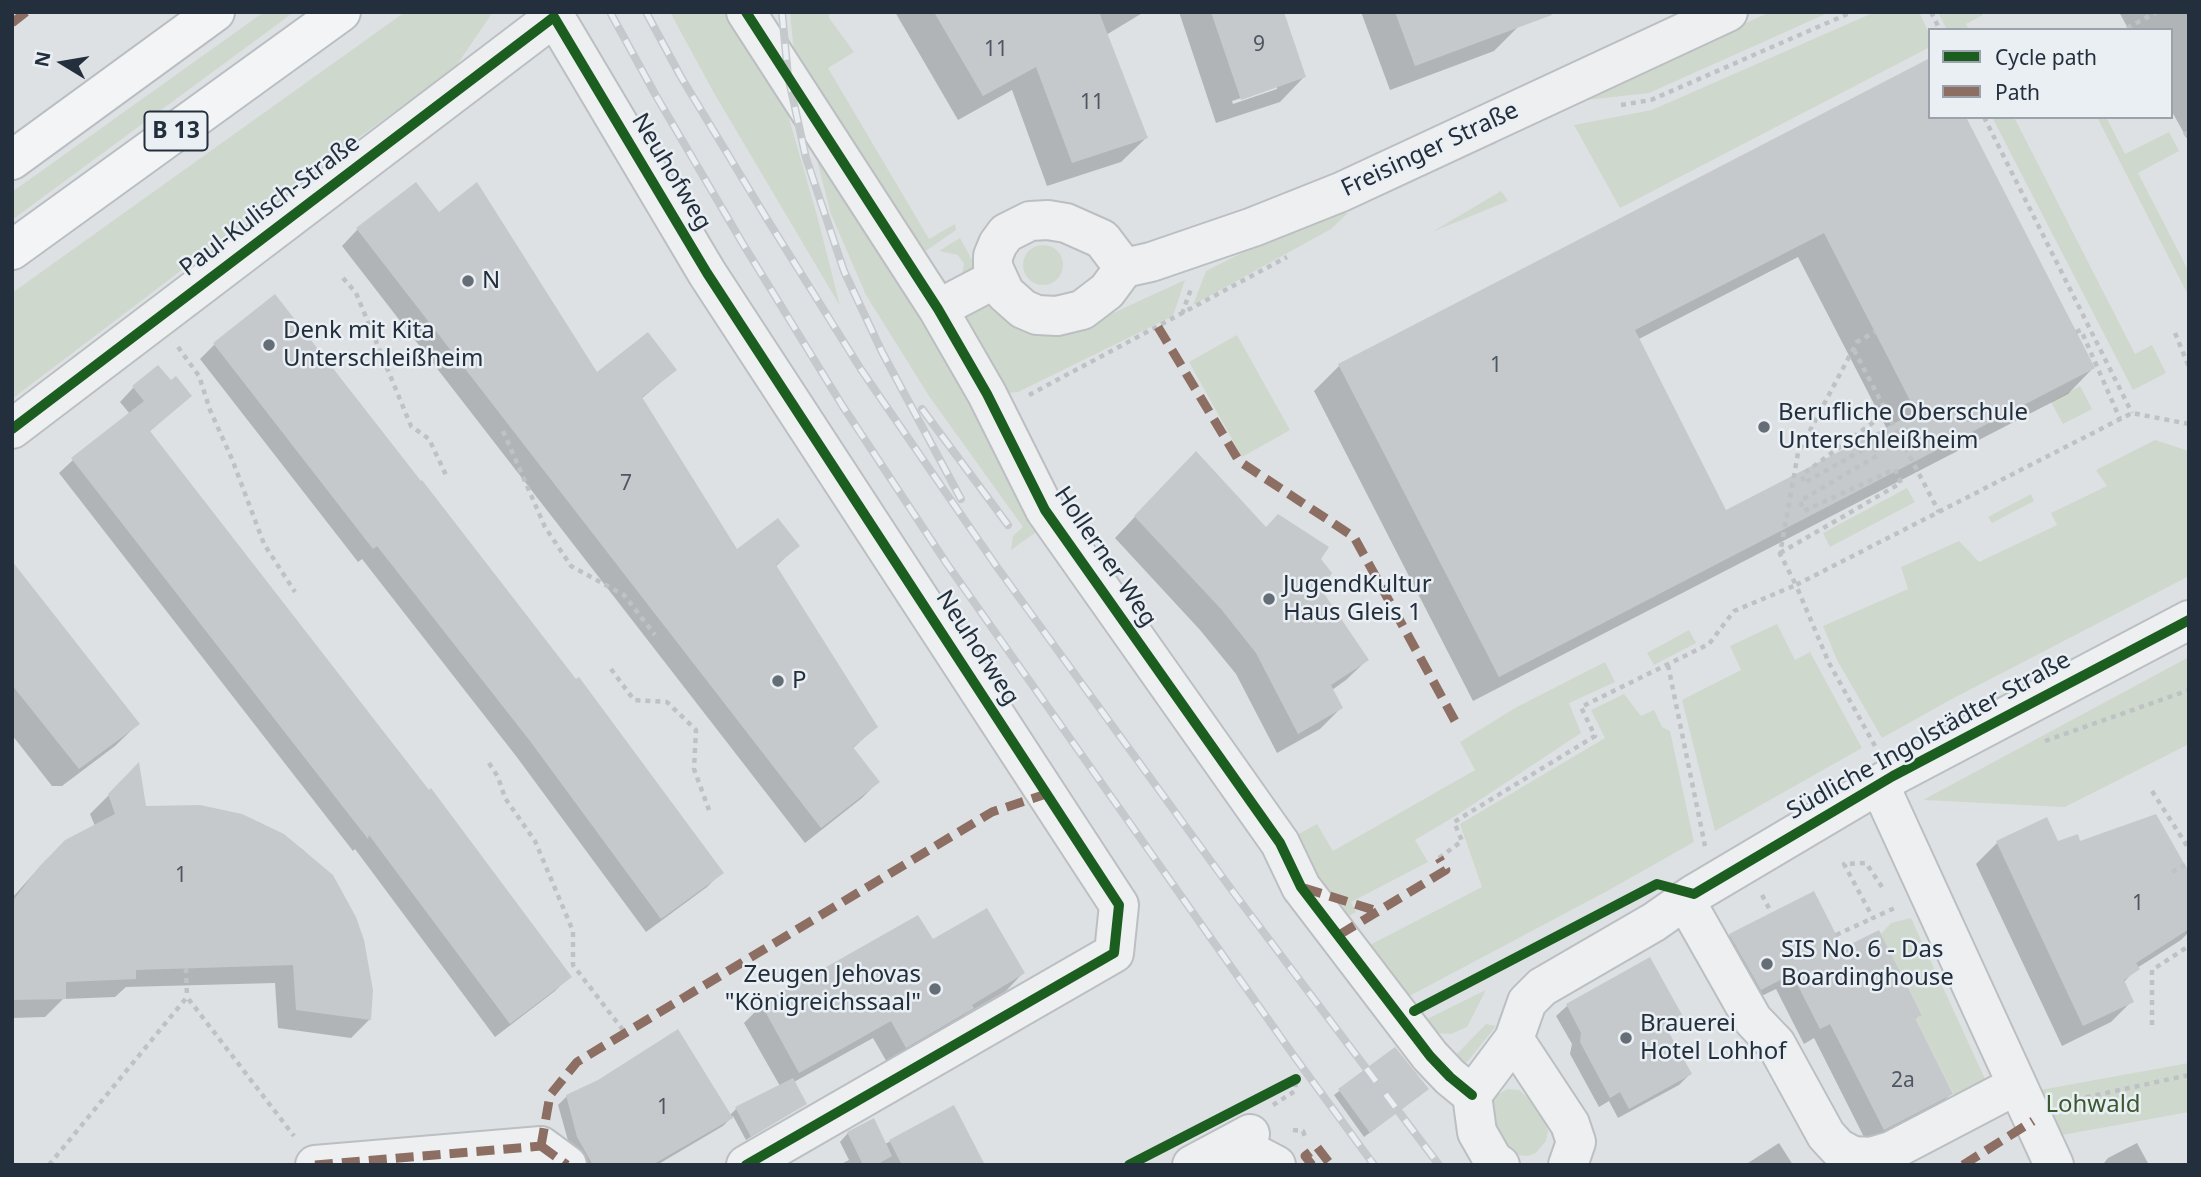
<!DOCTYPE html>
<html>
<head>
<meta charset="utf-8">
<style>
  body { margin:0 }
  #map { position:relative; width:2201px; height:1177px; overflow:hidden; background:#dee1e4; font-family:"Noto Sans",sans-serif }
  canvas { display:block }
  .frame { position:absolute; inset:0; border:14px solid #242f3d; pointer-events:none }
  .legend { position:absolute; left:1928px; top:28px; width:245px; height:91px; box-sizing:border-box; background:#eaeff4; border:2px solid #9ba2ab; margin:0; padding:9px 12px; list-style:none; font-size:21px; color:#242f3d }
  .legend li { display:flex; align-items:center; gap:14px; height:35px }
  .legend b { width:35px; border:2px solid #9ba2ab }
  .north { position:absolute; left:28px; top:28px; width:70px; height:70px; -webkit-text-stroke:5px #eaeff4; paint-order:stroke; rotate:281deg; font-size:19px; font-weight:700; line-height:28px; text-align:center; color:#242f3d }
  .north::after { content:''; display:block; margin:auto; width:24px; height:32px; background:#242f3d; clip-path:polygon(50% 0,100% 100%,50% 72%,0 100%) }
</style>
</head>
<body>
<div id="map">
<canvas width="2201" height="1177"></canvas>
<div class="frame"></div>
<ul class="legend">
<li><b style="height:9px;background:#1b5e20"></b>Cycle path</li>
<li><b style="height:9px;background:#8d6e63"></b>Path</li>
</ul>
<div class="north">N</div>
</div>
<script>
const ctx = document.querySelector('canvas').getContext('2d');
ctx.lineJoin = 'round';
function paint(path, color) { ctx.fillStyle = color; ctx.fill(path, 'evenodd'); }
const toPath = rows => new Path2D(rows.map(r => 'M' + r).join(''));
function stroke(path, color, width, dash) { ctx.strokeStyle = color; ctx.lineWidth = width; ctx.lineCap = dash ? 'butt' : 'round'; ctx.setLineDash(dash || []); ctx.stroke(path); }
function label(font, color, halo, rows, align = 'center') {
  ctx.font = font + ' "Noto Sans",sans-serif'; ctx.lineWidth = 5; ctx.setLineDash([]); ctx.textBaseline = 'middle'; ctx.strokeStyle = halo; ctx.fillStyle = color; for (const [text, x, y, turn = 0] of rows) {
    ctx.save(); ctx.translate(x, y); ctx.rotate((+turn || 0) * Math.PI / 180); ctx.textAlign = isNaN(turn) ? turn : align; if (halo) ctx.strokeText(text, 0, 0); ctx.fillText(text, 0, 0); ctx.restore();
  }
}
const green = toPath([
  [264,12,294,12,12,220,12,192],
  [405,12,493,12,454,69,316,168,12,399,12,293],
  [670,12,730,12,782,94,818,219,840,306,714,93],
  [790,12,829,12,829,18,854,52,828,68,929,239,955,224,956,230,914,259,851,157,854,143,795,62],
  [1770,12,1830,12,1649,93,1577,101],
  [1875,12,1919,12,1930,35,1930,47,1620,208,1574,125,1652,110],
  [1938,12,1981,12,1983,15,1966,24,1969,30,1947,30],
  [1992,117,2014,117,2135,354,2152,345,2166,373,2133,390],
  [2097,117,2106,117,2125,154,2169,132,2179,151,2138,173,2189,272,2189,297],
  [1482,142,1497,143,1393,191,1401,179],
  [814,149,986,422,1036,532,1011,550,1013,536,1023,527,929,396,866,295,831,214],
  [1501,191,1508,201,1432,232],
  [1348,213,1331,229,1193,305,1206,271,1318,214],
  [960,238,976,267,961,279,964,264,958,255,939,251],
  '1023 265a20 20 0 1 1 40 0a20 20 0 1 1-40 0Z',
  [1185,280,1173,316,1018,392,1007,393,956,312,982,298,1021,330,1040,335,1065,335],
  [1237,335,1290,430,1242,457,1189,362],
  [2080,386,2092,409,2063,424,2051,402],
  [2155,440,2189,451,2189,576,1950,700,1882,738,1837,660,1823,626,1908,589,1901,567,1959,541,1979,562,2057,525,2051,513,2107,486,2096,470],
  [1907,488,1915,502,1830,547,1823,533],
  [2031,494,2034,501,1992,523,1988,517],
  [1777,624,1795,660,1810,652,1862,748,1715,831,1682,700,1741,670,1730,646],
  [1689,630,1696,643,1654,665,1647,653],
  [2189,657,2189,744,2065,807,1923,800],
  [1605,662,1615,682,1569,703,1581,733,1457,815,1415,840,1428,862,1351,902,1356,912,1341,920,1295,836,1317,824,1333,851,1475,770,1460,742,1517,707],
  [1624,694,1641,716,1654,710,1662,727,1670,731,1694,842,1609,890,1400,1001,1360,950,1482,887,1460,824,1605,738,1591,710],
  [1911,918,1992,1094,1961,1109,1915,1018,1922,1014,1881,934,1891,923],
  [1486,990,1467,1027,1451,1034,1435,1033,1419,1023],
  [1486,1024,1496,1026,1463,1067,1451,1060],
  [2189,1063,2189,1112,2062,1135,2040,1090],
  [1507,1089,1519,1090,1527,1097,1547,1125,1548,1131,1546,1141,1536,1153,1528,1156,1517,1155,1506,1147,1491,1115,1493,1098]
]);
const shadow = toPath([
  [895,12,1144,12,1106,35,1146,138,1121,162,1047,186,1012,90,958,120],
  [1179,12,1282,12,1304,77,1280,102,1216,123],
  [1277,86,1277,89,1233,104,1232,101],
  [1361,12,1514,12,1519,26,1494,51,1390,90],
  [2119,12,2189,12,2189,142,2171,110,2171,30,2129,30],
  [1930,117,2093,368,2068,394,1473,701,1314,391,1340,365],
  [1798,257,1887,429,1726,512,1637,340],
  [439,215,597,375,675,370,641,399,737,552,798,546,775,567,876,727,852,749,878,782,862,798,805,843,342,246,357,230],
  [275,297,721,873,707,887,646,932,516,756,362,559,358,562,200,359,214,345],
  [171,383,190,396,149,432,569,977,555,991,495,1037,355,849,353,851,59,473,73,460,130,414,120,402,133,388],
  [1175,474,1265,529,1319,559,1319,589,1367,660,1346,680,1332,690,1341,708,1320,729,1277,753,1236,674,1200,630,1115,538],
  [12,564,138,724,115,746,62,786,52,786,12,735],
  [138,766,145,808,259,822,302,849,331,876,370,1019,351,1038,278,1028,275,983,126,987,115,997,63,999,45,1017,12,1018,12,898,46,860,95,826,90,814],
  [1997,843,2079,843,2189,875,2189,932,2181,940,2137,968,2123,983,2132,1001,2111,1022,2062,1046,1976,864],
  [1730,935,1842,951,1920,1014,1914,1020,1951,1094,1935,1109,1868,1145,1814,1038,1804,1044,1776,989,1745,1004,1715,951],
  [932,942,1023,973,1006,991,966,1014,954,1026,888,1064,873,1038,794,1082,805,1104,746,1140,733,1116,723,1126,657,1165,580,1165,569,1144,558,1105,567,1096,729,1116,737,1108,780,1086,744,1023,762,1005],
  [1650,960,1683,1019,1667,1033,1690,1074,1679,1085,1618,1118,1609,1101,1599,1107,1570,1054,1572,1044,1556,1016,1567,1006],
  [1395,1049,1422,1094,1364,1137,1334,1095],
  [953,1108,968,1165,839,1165,849,1160,840,1142,848,1133,885,1144],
  [1779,1143,1793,1165,1745,1165],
  [2137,1143,2149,1165,2105,1165,2104,1163,2108,1158]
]);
const building = toPath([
  [934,12,1099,12,1148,138,1072,163,1036,67,983,96],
  [1211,12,1284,12,1306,77,1241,100],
  [1395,12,1551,12,1552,15,1415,66],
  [1930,58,1930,117,1966,117,2095,368,1499,677,1338,364],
  [1824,233,1916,412,1726,510,1635,330],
  [416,182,439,212,477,182,597,372,648,332,677,370,642,397,737,549,778,518,800,546,776,565,878,727,853,747,880,782,821,828,356,228],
  [275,294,421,481,422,480,576,679,579,677,724,873,661,919,530,741,377,546,373,549,213,343],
  [158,365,171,380,176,376,192,396,150,431,429,790,431,788,572,977,510,1024,369,835,368,839,71,458,144,401,132,386],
  [1196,451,1266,527,1278,514,1329,547,1321,559,1332,573,1321,589,1369,660,1331,685,1343,708,1298,734,1256,653,1221,609,1134,516],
  [12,561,140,724,79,769,12,685],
  [139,762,146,806,200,805,242,814,284,834,333,875,356,917,364,940,373,990,371,1020,296,1010,293,965,136,970,136,979,66,982,66,999,12,1000,12,903,15,898,39,867,65,840,115,814,108,794],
  [2156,814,2189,872,2189,929,2136,963,2140,969,2124,980,2134,1002,2083,1026,1996,841,2047,817,2058,841,2078,834,2080,841],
  [1814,891,1843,948,1879,930,1922,1015,1915,1018,1953,1094,1884,1130,1830,1024,1820,1029,1792,974,1761,990,1729,934],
  [987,908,1025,973,972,1005,974,1008,906,1048,891,1021,799,1073,761,1004,918,915,933,939],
  [1650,957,1685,1020,1667,1029,1692,1074,1629,1109,1620,1092,1610,1098,1580,1042,1581,1033,1566,1004],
  [678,1029,733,1118,652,1165,593,1165,577,1137,566,1095,598,1080],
  [1395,1047,1429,1089,1370,1133,1338,1089],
  [793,1078,807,1104,751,1137,735,1107],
  [954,1105,985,1165,902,1165,889,1140],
  [874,1118,892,1156,876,1165,863,1165,847,1132]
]);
const path = toPath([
  [1931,12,1940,30],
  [2127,28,2157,12],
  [1621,105,1651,100,1852,12],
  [1984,117,2132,413],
  [2184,135,2189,132],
  [343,278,356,293,411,426,429,439,446,475],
  [1182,314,1192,286],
  [2076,332,2081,330,2120,419],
  [2175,333,2189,367],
  [178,347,199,376,210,410,232,459,264,544,295,592],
  [1854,350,1939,512],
  [1029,395,1287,257],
  [503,431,545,527,571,566,624,595,655,635],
  [1780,553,1901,483,1895,469,1804,511,1800,501,1878,455,1873,444,1804,483,1802,475,1887,412],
  [1668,665,1705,846],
  [611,669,634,700,667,702,696,730,694,769,709,810],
  [2045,741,2189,690],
  [1875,746,1829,663,1796,585,2132,413,2189,424],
  [489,763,498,777,505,798,535,841,573,931,573,965,626,1034],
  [2152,791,2189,849],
  [1439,858,1462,841,1454,822,1595,736,1581,707,1709,644,1734,611,1796,585,1780,554,1798,453,1857,342,1875,332],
  [2172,872,2189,863],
  [1882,887,1866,863,1844,864,1873,918,1897,907],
  [1762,895,1771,912],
  [1836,935,1873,918],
  [186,968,187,997],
  [2152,1025,2152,970,2189,946],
  [2067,1104,2078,1099,2189,1075],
  [1273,1105,1295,1091,1296,1079],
  [1293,1130,1303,1131,1306,1140],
  [49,1165,187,997,294,1136]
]);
const minor = toPath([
  [552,12,707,273,1119,905,1114,953,746,1165],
  [746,12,938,309,987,394,1045,510,1280,843,1301,887,1430,1056,1450,1077,1472,1095],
  [1124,268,1102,239,1066,223,1048,220,1030,221,1006,233,998,244,993,256,993,267,1005,293,1023,309,1037,315,1057,316,1082,310,1107,291,1124,268,1151,262,1253,227,1341,192,1728,12],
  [938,309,997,278],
  [12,429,554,17],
  [1879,784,2054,1165],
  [1685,900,1753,1020,1776,1044,1826,1135,1838,1148,1853,1156,1871,1157,1891,1151,2017,1085],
  [1514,1039,1570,1124,1576,1142,1568,1165],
  [1234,1143,1276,1165],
  [315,1165,541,1146,567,1165],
  [1192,1165,1250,1134],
  [1500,1165,1493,1160,1477,1132,1472,1095,1514,1039,1527,1002,1542,987,1654,922,1694,894,1893,776,2189,620]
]);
const major = toPath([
  [12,160,215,12],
  [12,250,341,12]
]);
const rail = toPath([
  [610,12,655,94,743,244,842,405,947,564,1294,1056,1374,1165],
  [646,12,681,77,767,219,862,371,997,567,1234,893,1439,1165],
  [782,12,788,76,806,158,844,271,882,352,961,499],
  [922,409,1008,525]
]);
const quiet = toPath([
  [12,23,26,12],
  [1158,327,1239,461,1354,537,1455,721],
  [1304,888,1377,911],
  [1339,935,1446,870,1439,858],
  [541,1146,550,1095,577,1062,992,812,1046,794,1050,800],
  [541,1146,567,1165],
  [315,1165,541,1146],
  [1312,1165,1305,1156,1317,1147,1331,1165],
  [1963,1165,2033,1121]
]);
const cycleway = toPath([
  [746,12,938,309,987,394,1045,510,1280,843,1301,887,1430,1056,1450,1077,1472,1095],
  [12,429,554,17,707,273,1119,905,1114,953,746,1165],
  [1414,1011,1657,884,1694,894,1893,776,2189,620],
  [1129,1165,1296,1079]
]);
const markers = [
  [468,281,7,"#656d77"],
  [269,345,7,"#656d77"],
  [1764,427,7,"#656d77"],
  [1269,599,7,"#656d77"],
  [778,681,7,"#656d77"],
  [1767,964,7,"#656d77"],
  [935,989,7,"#656d77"],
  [1626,1038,7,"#656d77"]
];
const numberNames = [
  ["9",1259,45],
  ["11",996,50],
  ["11",1092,103],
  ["1",1496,366],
  ["7",626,484],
  ["1",181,876],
  ["1",2138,904],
  ["2a",1903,1081],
  ["1",663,1108]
];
const shields = [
  [176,131,63]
];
const shieldNames = [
  ["B 13",176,131]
];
const streetNames = [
  ["Freisinger Straße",1430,150,-25],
  ["Neuhofweg",671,172,59],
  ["Paul-Kulisch-Straße",270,206,-37],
  ["Hollerner Weg",1105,557,56],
  ["Neuhofweg",977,648,57],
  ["Südliche Ingolstädter Straße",1929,736,-29]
];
const poiNames = [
  ["N",482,281],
  ["Denk mit Kita",283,331],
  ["Unterschleißheim",283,359],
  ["Berufliche Oberschule",1778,413],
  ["Unterschleißheim",1778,441],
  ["JugendKultur",1283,585],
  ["Haus Gleis 1",1283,613],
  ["P",792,681],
  ["SIS No. 6 - Das",1781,950],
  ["Boardinghouse",1781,978],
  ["Zeugen Jehovas",921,975,"right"],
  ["\"Königreichssaal\"",921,1003,"right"],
  ["Brauerei",1640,1024],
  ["Hotel Lohhof",1640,1052]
];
const parkNames = [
  ["Lohwald",2093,1105]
];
paint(green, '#cfd8cd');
paint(shadow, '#0003');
paint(building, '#c6c9cc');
stroke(minor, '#bcbfc2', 42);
stroke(major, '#b9bec2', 42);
stroke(path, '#bfc2c5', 4.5, [5, 5]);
stroke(minor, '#edeff1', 38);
stroke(major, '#f2f4f5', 38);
stroke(rail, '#c6c9cc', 8);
stroke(rail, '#eaeff4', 5, [16]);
stroke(quiet, '#8d6e63', 9, [18, 9]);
stroke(cycleway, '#1b5e20', 10);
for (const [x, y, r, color] of markers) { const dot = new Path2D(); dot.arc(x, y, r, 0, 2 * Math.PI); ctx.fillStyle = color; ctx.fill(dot); stroke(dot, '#eaeff4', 2.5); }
label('21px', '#4d5662', null, numberNames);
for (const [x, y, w] of shields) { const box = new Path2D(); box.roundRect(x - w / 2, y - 19.5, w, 39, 5); ctx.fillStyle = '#eaeff4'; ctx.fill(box); stroke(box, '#242f3d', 2); }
label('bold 23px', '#242f3d', null, shieldNames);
label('24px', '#242f3d', '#eaeff4', streetNames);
label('24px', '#242f3d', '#eaeff4', poiNames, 'left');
label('24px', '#3b5a30', '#eaeff4', parkNames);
</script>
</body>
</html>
